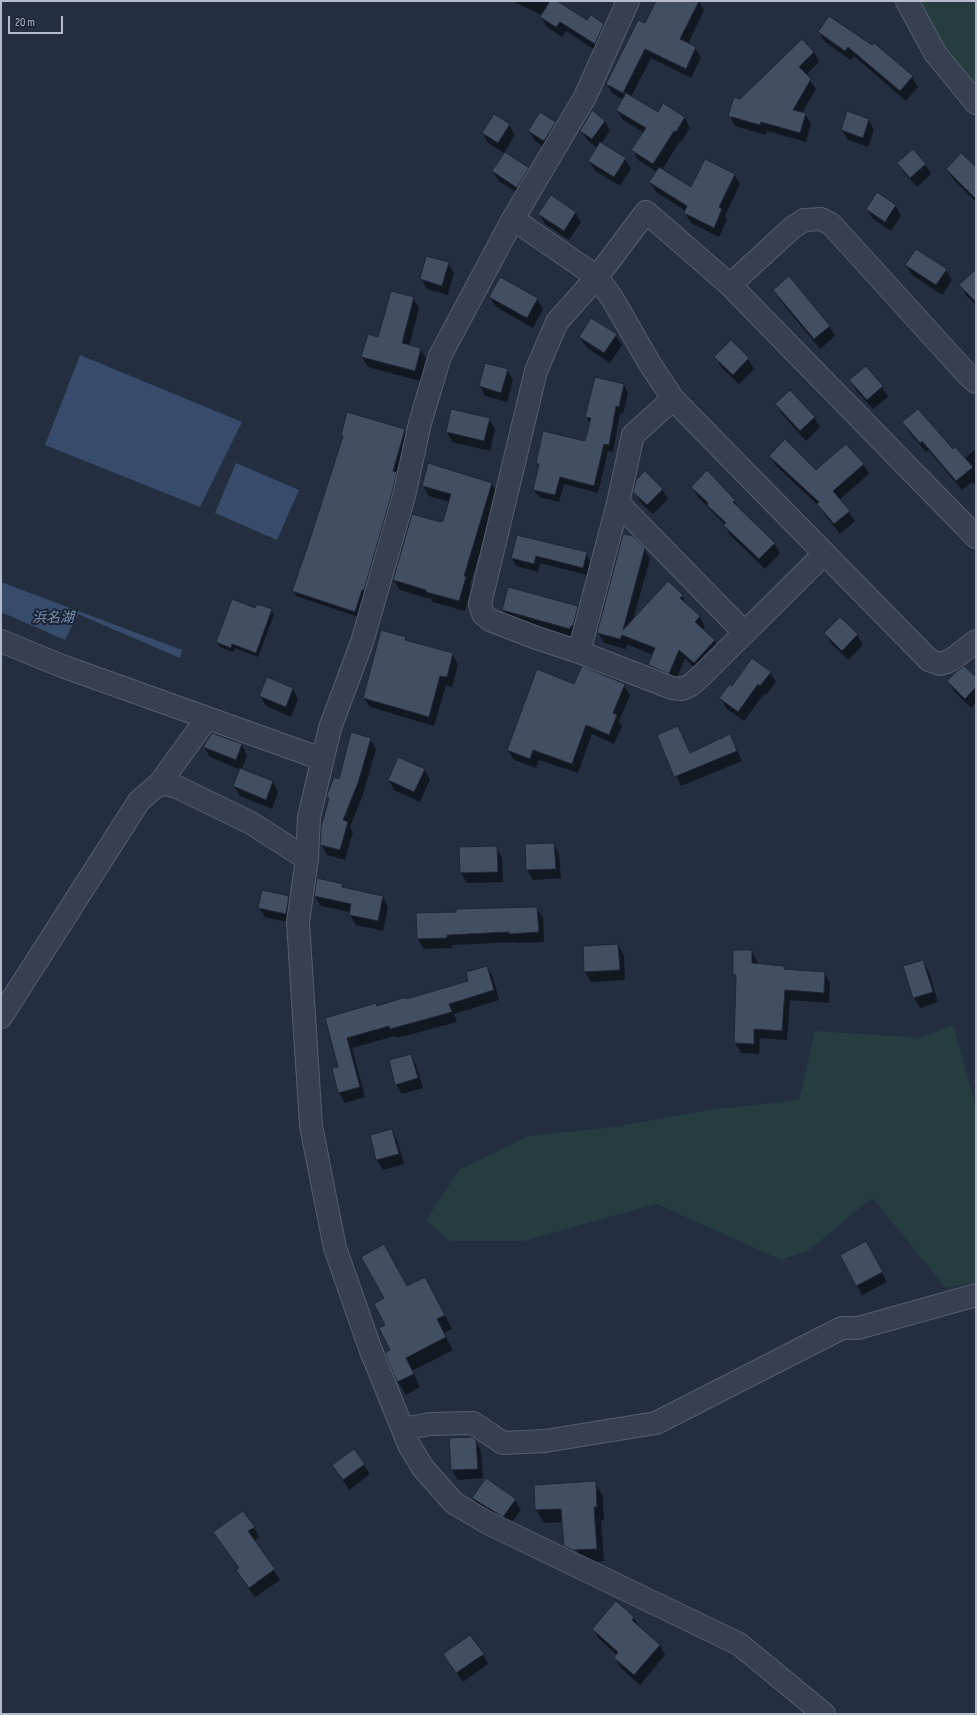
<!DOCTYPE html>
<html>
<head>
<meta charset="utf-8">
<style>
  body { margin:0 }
  #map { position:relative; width:977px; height:1715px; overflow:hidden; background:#232e40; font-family:"Sofia Sans Condensed",sans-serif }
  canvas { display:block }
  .frame { position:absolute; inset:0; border:2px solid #b3bbca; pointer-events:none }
  .scale { position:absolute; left:8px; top:16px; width:55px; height:18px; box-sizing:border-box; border:2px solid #b3bbca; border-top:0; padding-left:5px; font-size:12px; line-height:14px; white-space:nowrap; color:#b3bbca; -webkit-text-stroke:3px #1c2535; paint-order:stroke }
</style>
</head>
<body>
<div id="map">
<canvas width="977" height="1715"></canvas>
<div class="frame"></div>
<div class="scale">20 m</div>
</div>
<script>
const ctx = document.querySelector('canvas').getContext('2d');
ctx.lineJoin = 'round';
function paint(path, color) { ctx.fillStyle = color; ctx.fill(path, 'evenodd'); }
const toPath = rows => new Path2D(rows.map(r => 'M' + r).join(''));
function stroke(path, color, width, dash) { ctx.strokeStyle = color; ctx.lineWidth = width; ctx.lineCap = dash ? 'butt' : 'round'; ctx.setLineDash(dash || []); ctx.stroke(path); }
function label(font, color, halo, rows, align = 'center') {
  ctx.font = font + ' "Sofia Sans Condensed","Noto Sans JP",sans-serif'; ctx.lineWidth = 4; ctx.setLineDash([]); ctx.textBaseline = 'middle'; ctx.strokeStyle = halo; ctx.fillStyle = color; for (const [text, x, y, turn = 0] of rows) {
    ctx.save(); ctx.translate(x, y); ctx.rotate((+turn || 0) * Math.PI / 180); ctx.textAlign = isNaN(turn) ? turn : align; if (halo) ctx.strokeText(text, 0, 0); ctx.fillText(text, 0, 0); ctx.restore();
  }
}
const green = toPath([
  [919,1,976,1,976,85,965,75,935,38],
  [953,1025,976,1106,976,1282,946,1288,872,1198,808,1251,781,1260,657,1204,523,1241,450,1241,426,1220,460,1169,529,1136,615,1127,709,1110,799,1100,815,1031,920,1038]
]);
const water = toPath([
  [80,355,242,422,200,507,45,445],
  [236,463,299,490,277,540,215,513],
  [1,582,182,650,180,658,78,614,65,640,1,612]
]);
const shadow = toPath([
  [512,1,555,1,587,22,603,24,609,34,601,54,566,31,562,37,547,27,541,17,542,15],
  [657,1,699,1,704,10,688,44,695,48,701,58,691,78,651,58,631,97,658,113,685,118,690,128,681,142,680,141,662,170,692,189,734,174,740,184,725,216,727,220,719,237,691,223,685,213,686,211,656,192,650,182,657,172,638,160,633,150,644,133,623,120,617,110,623,99,613,94,607,84,645,25],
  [614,87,628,94,627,96,614,89],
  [819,33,912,77,918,87,906,101,854,56,851,60,825,42],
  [814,52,819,62,806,75,816,89,802,113,805,114,811,124,806,142,767,131,766,135,735,126,730,116,741,100],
  [869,120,874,130,868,147,848,140,842,130],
  [605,121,610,131,601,144,625,159,631,169,620,186,595,171,589,161,597,148,587,140,581,131],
  [555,123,561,132,550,151,535,141,529,131],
  [509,125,515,135,504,153,488,143,483,133],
  [898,163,925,164,931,174,917,187,904,173],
  [528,169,534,179,523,197,499,181,493,172],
  [947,169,976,169,976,202,953,179],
  [877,194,896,206,901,216,891,231,873,219,867,209],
  [575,212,581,222,569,240,545,224,539,214],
  [448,263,454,273,448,295,427,289,421,279],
  [906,265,946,270,952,280,942,295,912,275],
  [976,275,976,305,966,295,961,285],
  [774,290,829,326,835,336,820,349,780,300],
  [490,297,537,299,543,309,533,328,496,307],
  [413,298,419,308,409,346,420,349,426,358,420,381,368,367,362,357],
  [616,335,622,345,610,363,586,347,580,337],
  [716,357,748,359,754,369,739,384,721,367],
  [507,370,513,380,507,402,485,396,480,386],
  [851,380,882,387,888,397,873,409,856,390],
  [624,385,628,393,623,414,620,413,613,452,608,451,598,493,564,484,559,502,539,497,534,490,540,468,537,463,586,443,590,424,586,416],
  [776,405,814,417,820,427,806,441,782,414],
  [489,419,495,429,490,451,452,442,447,432],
  [904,422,953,450,964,459,976,449,976,486,972,482,962,490,928,450,926,452,909,432],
  [404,429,407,435,397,474,399,478,358,617,296,596,293,591,343,437,342,435],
  [770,456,816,471,863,464,869,474,839,500,855,521,840,534,824,514,819,506,776,466],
  [707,472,734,501,740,510,774,543,780,553,765,569,730,535,725,525,698,497,692,487],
  [492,484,498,493,470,585,471,588,465,611,432,602,431,599,400,590,394,580,413,515,441,523,444,522,450,502,429,496,423,486],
  [662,489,668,499,653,514,640,502,634,492],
  [518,536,586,553,590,561,587,575,540,563,538,572,516,566,512,558],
  [644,549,650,559,633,620,682,596,688,606,700,617,705,627,702,630,715,641,720,651,700,673,685,658,675,683,655,675,649,665,653,655,627,644,626,649,604,643,598,633],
  [578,607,583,617,576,638,508,620,503,610],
  [256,609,271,610,274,615,258,657,235,648,233,652,220,647,217,642],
  [840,618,857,635,863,645,848,660,831,643,825,633],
  [405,638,407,641,452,654,458,664,452,687,446,685,434,726,370,707,364,698],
  [770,672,776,682,766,695,764,694,744,721,726,708,721,698],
  [976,679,976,703,971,708,954,691,948,681],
  [574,685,624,685,630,695,619,721,622,726,614,744,592,734,578,773,539,760,536,768,514,760,508,750],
  [293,689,298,699,291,717,266,706,260,696],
  [658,736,683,737,690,753,730,736,742,761,681,786],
  [370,739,376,749,363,794,350,827,353,832,345,860,327,855,321,844,329,801,328,797],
  [242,745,247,755,242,769,273,782,278,792,272,809,240,796,234,786,241,770,210,757,204,747],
  [424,769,430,779,420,802,394,790,389,780],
  [554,844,559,854,561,878,533,880,527,870],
  [496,847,502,857,503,882,467,883,461,873,460,848],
  [342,885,344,888,383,897,388,907,383,931,356,925,350,915,350,912,321,906,315,896],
  [288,897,294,907,291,923,265,917,259,908],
  [537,908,543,918,544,942,516,943,515,942,452,945,452,948,424,949,418,939,417,914],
  [618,945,624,955,625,980,591,982,585,972],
  [752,951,757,961,758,965,784,967,786,970,825,973,830,983,829,1003,790,1000,787,1040,760,1038,759,1054,741,1053,735,1043,737,979,734,975],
  [923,962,929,972,938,1002,920,1008,914,998,905,967],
  [487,967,493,977,499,1000,454,1014,457,1022,397,1038,395,1036,352,1048,365,1097,345,1103,339,1093,333,1069,339,1067,326,1018,406,1000,469,982],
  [410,1055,416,1065,423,1088,402,1094,396,1084],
  [391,1130,397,1140,404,1164,383,1170,377,1160,371,1136],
  [872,1253,887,1282,862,1295,857,1286],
  [407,1287,432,1291,452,1329,444,1333,453,1350,412,1371,420,1387,406,1395,398,1382,387,1353,391,1351,386,1325],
  [450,1439,475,1441,481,1451,483,1478,458,1480,452,1470],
  [354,1450,370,1474,349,1490,333,1465],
  [595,1483,603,1496,604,1520,601,1520,604,1561,581,1563,573,1559,565,1545,563,1522,544,1523,536,1510,535,1486],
  [570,1548,578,1551,577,1553,570,1550],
  [473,1498,515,1500,521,1510,509,1526,479,1508],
  [254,1527,259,1537,254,1541,280,1580,255,1597,243,1580,239,1569,214,1532],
  [634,1618,640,1628,660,1645,665,1655,640,1685,621,1668,615,1658,617,1655,599,1639,593,1629],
  [483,1655,488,1664,463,1682,450,1664]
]);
const building = toPath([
  [550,1,557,1,587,20,591,15,604,24,595,44,560,22,556,27,540,17,550,1],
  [656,1,699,1,680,39,696,47,686,69,645,49,623,93,606,84,638,20,645,23,656,1],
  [829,16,872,45,874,43,913,76,900,91,848,47,845,51,818,32,829,16],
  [802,39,814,52,799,67,811,79,793,110,806,113,800,133,761,122,760,125,728,116,734,97,740,99,802,39],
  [626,93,658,112,663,103,685,117,676,132,674,131,653,164,631,150,646,128,616,110,626,93],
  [592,110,605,121,592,139,580,131,592,110],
  [847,111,869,119,863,138,841,130,847,111],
  [540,112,556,122,544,141,528,131,540,112],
  [494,114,510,124,498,143,482,133,494,114],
  [600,142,626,158,614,177,588,161,600,142],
  [913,149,926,164,910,178,897,163,913,149],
  [505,152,529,168,517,188,492,171,505,152],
  [961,153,976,167,976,199,946,169,961,153],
  [705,159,735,174,719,207,722,209,714,228,684,213,687,206,649,182,659,167,691,187,705,159],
  [877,192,896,205,885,222,866,209,877,192],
  [551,195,576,212,564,231,538,214,551,195],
  [916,249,947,269,936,285,905,265,916,249],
  [426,256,449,262,442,286,420,279,426,256],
  [976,269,976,302,959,285,976,269],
  [789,276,830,326,814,339,773,290,789,276],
  [500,277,538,298,527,318,489,297,500,277],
  [391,291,414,297,402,343,421,348,415,371,361,357,368,334,378,337,391,291],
  [591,318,617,334,604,353,579,337,591,318],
  [731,340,749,358,733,375,714,357,731,340],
  [485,363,508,369,501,393,479,386,485,363],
  [866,366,883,386,867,400,849,380,866,366],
  [595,377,624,384,619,407,616,406,609,445,604,444,594,486,560,477,555,495,533,490,539,464,536,463,543,431,585,441,591,418,585,417,595,377],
  [790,390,815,417,800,431,775,404,790,390],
  [451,409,490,418,484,441,446,432,451,409],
  [918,409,953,449,955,447,973,467,956,481,922,441,920,443,902,422,918,409],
  [347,412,405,429,393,471,397,472,392,493,364,590,362,590,355,612,292,591,308,545,343,436,341,435,347,412],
  [785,439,816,470,846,444,864,464,833,491,850,511,834,524,817,504,819,502,769,456,785,439],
  [428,463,492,483,464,576,466,577,459,601,426,592,426,590,393,580,412,514,441,522,443,521,451,494,422,486,428,463],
  [707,470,735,500,733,502,775,543,759,559,723,525,726,523,707,505,708,503,691,487,707,470],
  [645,471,663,489,647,505,633,492,636,480,645,471],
  [623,534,633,536,645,548,623,630,668,581,683,595,680,598,700,616,695,622,715,640,694,663,679,650,669,674,648,665,655,648,622,635,620,639,597,633,623,534],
  [517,535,587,552,583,568,536,556,534,564,511,558,517,535],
  [508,587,578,606,573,626,571,626,570,629,502,610,508,587],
  [232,599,255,608,257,604,272,609,256,653,232,644,231,648,216,642,232,599],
  [840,617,858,634,842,651,824,633,840,617],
  [381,630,406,637,405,640,453,653,447,677,440,676,429,717,363,698,381,630],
  [752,658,771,672,760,686,758,684,738,712,719,698,730,684,732,686,752,658],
  [582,666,625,684,613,713,617,715,609,735,586,725,572,764,533,750,530,759,507,750,537,669,574,684,582,666],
  [964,666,976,677,976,687,965,699,947,681,957,671,964,666],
  [267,677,293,688,286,707,259,696,267,677],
  [678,726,690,753,730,734,737,751,674,777,657,735,678,726],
  [351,732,371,738,358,783,343,820,348,822,340,850,320,845,321,827,329,798,326,797,334,777,339,779,351,732],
  [212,733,242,744,236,760,203,747,212,733],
  [398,757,425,769,414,792,388,780,398,757],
  [240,768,273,781,266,800,233,786,240,768],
  [554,843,556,869,526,870,525,844,554,843],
  [497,846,498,872,460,873,459,847,497,846],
  [317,878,343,884,342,887,383,896,378,921,349,915,351,904,314,896,317,878],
  [262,890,289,896,286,914,258,908,262,890],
  [537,907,539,932,509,934,509,932,447,935,447,938,417,939,416,913,456,912,456,909,537,907],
  [618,944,620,970,584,972,583,946,618,944],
  [733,950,752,950,752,963,784,966,784,969,825,972,824,993,785,990,782,1031,754,1029,754,1044,734,1043,736,975,733,975,733,950],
  [923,960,933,992,913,998,903,966,923,960],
  [487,966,494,990,449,1004,452,1012,390,1029,389,1026,347,1038,360,1087,338,1093,332,1068,338,1067,325,1018,376,1003,377,1006,406,997,406,999,468,981,466,972,487,966],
  [411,1054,418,1078,395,1085,389,1060,411,1054],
  [392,1129,399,1154,376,1160,370,1135,392,1129],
  [866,1241,883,1272,856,1286,840,1255,866,1241],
  [384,1244,407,1286,425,1277,445,1315,437,1319,446,1337,406,1358,414,1374,397,1382,385,1353,390,1350,379,1328,385,1325,374,1304,384,1298,361,1257,384,1244],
  [472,1437,476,1440,478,1469,451,1470,449,1438,472,1437],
  [354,1449,365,1464,343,1480,332,1465,354,1449],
  [486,1478,516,1499,503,1517,472,1498,486,1478],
  [596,1481,597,1507,594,1507,597,1549,573,1550,564,1546,561,1509,535,1510,534,1485,596,1481],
  [243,1511,255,1527,248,1531,275,1569,249,1588,236,1570,239,1568,213,1532,243,1511],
  [616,1601,634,1617,632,1620,660,1645,634,1675,614,1658,618,1652,592,1629,616,1601],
  [470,1635,484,1654,456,1673,443,1654,470,1635]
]);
const minor = toPath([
  [628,1,585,97,513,219,440,356,420,423,404,496,362,642,330,728,309,817,307,859,298,922,311,1126,335,1248,370,1348,409,1445,423,1468,454,1503,486,1522,739,1644,824,1714],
  [907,1,935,53,976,103],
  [513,219,597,277,612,298,650,364,673,399,929,660,940,664,947,662,957,656,976,641],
  [730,285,792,228,804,220,821,219,831,224,967,374,976,382],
  [618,503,744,632],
  [824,554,700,677,691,685,682,689,672,688,579,652,534,637,490,620,483,614,480,604,536,371,557,322,597,277,646,212,730,285,976,537],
  [1,641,62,666,322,759],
  [579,652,618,503,633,435,673,399],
  [160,783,207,718],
  [1,1017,139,801,160,783,177,787,251,823,307,859],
  [403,1429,430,1424,473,1423,503,1443,545,1441,656,1423,842,1328,858,1328,976,1295]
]);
const waterNames = [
  ["浜名湖",53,618]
];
paint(green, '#253d41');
paint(water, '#374b6a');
paint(shadow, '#0007');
paint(building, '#424e62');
stroke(building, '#1e2737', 1);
stroke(minor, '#555e6d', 24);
stroke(minor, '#374050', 22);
label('italic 14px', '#7990b3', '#1c2535', waterNames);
</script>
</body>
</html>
